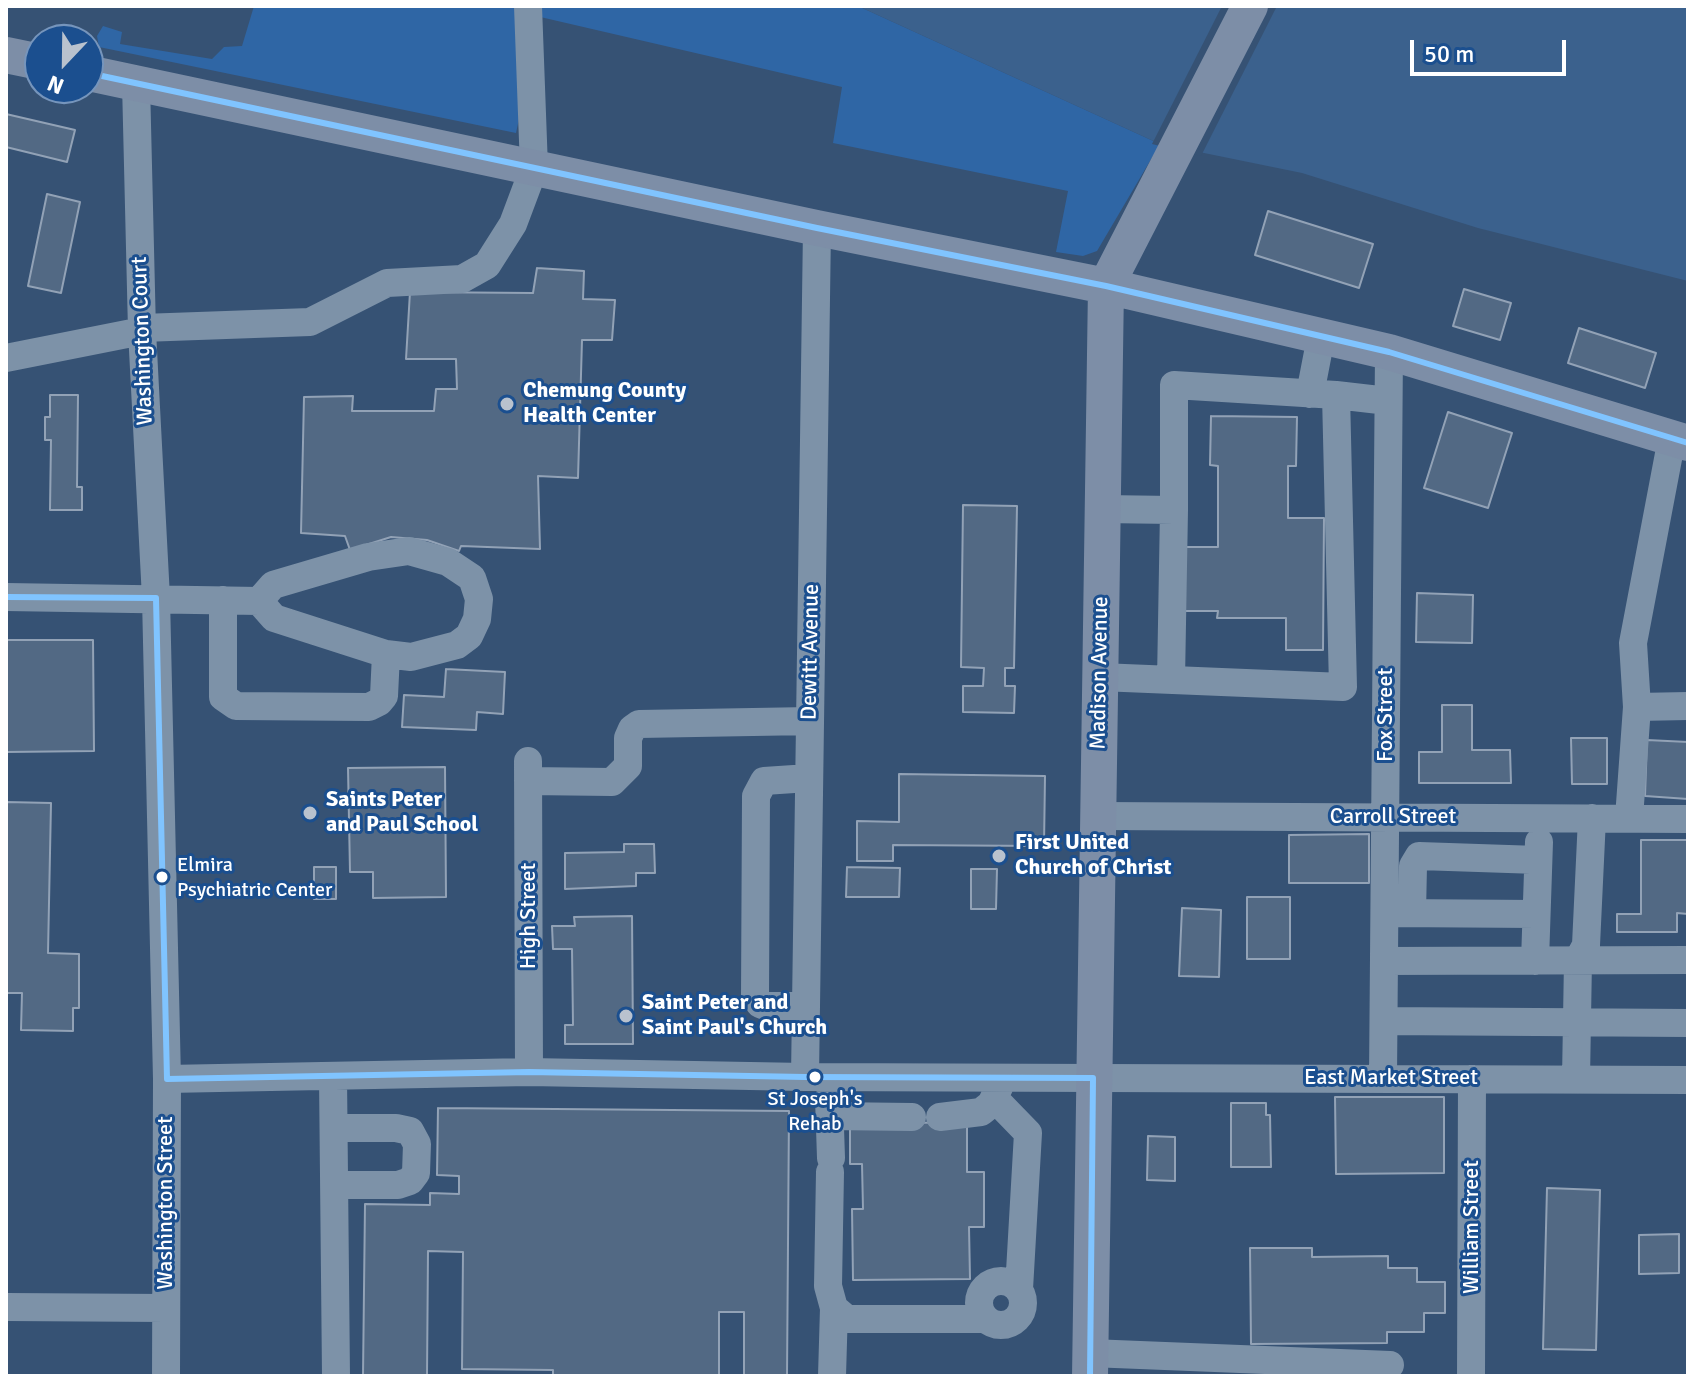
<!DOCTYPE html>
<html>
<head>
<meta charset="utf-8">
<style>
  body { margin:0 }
  #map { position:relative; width:1694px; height:1382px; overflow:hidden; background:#365274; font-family:Signika,sans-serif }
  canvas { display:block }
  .frame { position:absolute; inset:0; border:8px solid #fff; pointer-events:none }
  .north { position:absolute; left:24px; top:24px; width:80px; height:80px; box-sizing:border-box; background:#1b4f8f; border:2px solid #7695bc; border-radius:50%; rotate:202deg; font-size:22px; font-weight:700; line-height:32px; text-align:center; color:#fff }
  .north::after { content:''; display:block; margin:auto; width:28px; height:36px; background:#b9c2ce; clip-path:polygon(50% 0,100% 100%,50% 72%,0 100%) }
  .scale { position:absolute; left:1410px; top:40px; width:156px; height:36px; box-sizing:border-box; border:4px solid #fff; border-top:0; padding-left:10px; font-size:24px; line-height:28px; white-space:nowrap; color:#fff; -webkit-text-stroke:6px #1b4f8f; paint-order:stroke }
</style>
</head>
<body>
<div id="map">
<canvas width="1694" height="1382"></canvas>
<div class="frame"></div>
<div class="north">N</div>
<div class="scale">50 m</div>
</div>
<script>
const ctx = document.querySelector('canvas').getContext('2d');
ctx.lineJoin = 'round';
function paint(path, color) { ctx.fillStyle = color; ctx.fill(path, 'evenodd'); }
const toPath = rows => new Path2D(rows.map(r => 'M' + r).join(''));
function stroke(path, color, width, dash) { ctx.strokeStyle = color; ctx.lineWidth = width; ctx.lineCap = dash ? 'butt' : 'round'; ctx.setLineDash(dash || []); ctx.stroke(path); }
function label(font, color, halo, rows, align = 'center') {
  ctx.font = font + ' Signika,sans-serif'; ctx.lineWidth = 6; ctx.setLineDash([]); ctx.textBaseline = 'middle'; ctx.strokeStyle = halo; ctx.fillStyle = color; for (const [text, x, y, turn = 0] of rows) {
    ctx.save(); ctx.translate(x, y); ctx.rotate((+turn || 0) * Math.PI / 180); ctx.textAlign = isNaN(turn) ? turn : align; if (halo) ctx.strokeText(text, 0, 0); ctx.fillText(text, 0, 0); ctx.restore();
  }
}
const green = toPath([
  [254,6,517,6,519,119,516,133,99,47,97,36,103,26,122,32,120,44,212,59,224,47,242,46],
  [536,6,858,6,1160,144,1097,251,1083,256,1056,252,1068,191,833,143,842,87,536,16]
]);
const water = toPath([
  [858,6,1688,6,1688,281,1478,228,1302,173,1160,144]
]);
const pier = toPath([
  [1222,6,1277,6,1201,156,1152,144]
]);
const building = toPath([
  [6,114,75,130,67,162,6,147,6,114],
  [47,194,80,202,61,293,28,286,47,194],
  [1268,211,1373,244,1359,288,1255,255,1268,211],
  [537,268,584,271,583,299,615,300,612,340,582,340,578,478,538,476,540,549,461,546,459,551,427,540,391,537,350,550,345,536,301,533,304,397,353,396,352,411,434,411,436,389,457,389,456,359,406,359,410,292,533,293,537,268],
  [1464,289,1511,303,1500,340,1453,326,1464,289],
  [1579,328,1656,353,1645,388,1568,363,1579,328],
  [50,395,78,395,77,487,82,487,82,510,50,510,51,440,45,440,45,417,50,417,50,395],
  [1448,412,1512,433,1488,508,1424,488,1448,412],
  [1211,416,1297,417,1296,466,1288,466,1288,518,1324,518,1323,650,1286,650,1286,618,1217,618,1218,611,1177,611,1177,547,1218,547,1218,466,1210,465,1211,416],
  [963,505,1017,506,1014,668,1005,668,1005,686,1015,686,1014,713,963,712,963,686,983,686,984,668,961,667,963,505],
  [1417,593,1473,595,1472,643,1416,642,1417,593],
  [6,640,93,640,94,751,6,752,6,640],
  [446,669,505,672,503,714,477,712,476,730,402,727,404,695,444,697,446,669],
  [1442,705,1472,705,1472,750,1510,750,1511,783,1419,783,1419,752,1442,752,1442,705],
  [1571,738,1607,738,1607,784,1572,784,1571,738],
  [1647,740,1688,742,1688,799,1645,796,1647,740],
  [445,767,446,897,373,898,373,872,350,872,348,768,445,767],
  [899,774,1045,776,1044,846,893,845,893,861,857,861,857,821,899,822,899,774],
  [6,802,51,803,48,953,79,954,79,1008,73,1008,73,1031,21,1030,22,993,6,993,6,802],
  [1369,834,1369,883,1289,883,1289,835,1369,834],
  [1641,840,1688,840,1688,914,1677,913,1677,932,1617,932,1617,914,1641,914,1641,840],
  [624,844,654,844,655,873,636,873,636,886,565,889,565,853,624,852,624,844],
  [314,867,336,867,336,899,314,899,314,867],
  [847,867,900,868,899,897,846,897,847,867],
  [971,869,997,869,996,909,971,909,971,869],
  [1247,897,1290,897,1290,959,1247,959,1247,897],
  [1182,908,1221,910,1219,977,1179,976,1182,908],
  [632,916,633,1044,565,1044,565,1025,573,1025,572,949,553,949,552,926,575,926,574,917,632,916],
  [1335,1097,1444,1097,1444,1173,1336,1174,1335,1097],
  [1231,1103,1266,1103,1266,1115,1270,1115,1271,1167,1231,1167,1231,1103],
  [438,1108,789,1111,787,1376,744,1376,744,1312,719,1312,719,1376,553,1376,553,1370,462,1369,463,1252,428,1251,427,1376,363,1376,365,1204,430,1205,430,1193,459,1194,459,1176,437,1175,438,1108],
  [967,1122,967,1172,984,1172,984,1227,969,1227,970,1279,853,1280,852,1209,863,1209,862,1164,850,1164,850,1124,967,1122],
  [1148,1136,1175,1137,1175,1181,1147,1180,1148,1136],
  [1547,1188,1600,1190,1596,1350,1543,1349,1547,1188],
  [1679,1234,1679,1273,1639,1274,1639,1235,1679,1234],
  [1250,1248,1312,1248,1312,1257,1388,1256,1388,1268,1417,1268,1417,1282,1445,1282,1445,1313,1424,1313,1424,1332,1387,1332,1387,1343,1251,1344,1250,1248]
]);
const minor = toPath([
  [136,83,142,331,156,598,167,1079,166,1376],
  [142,328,310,322,387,283,462,279,487,265,513,224,534,168,528,6],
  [6,358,142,331],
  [1310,394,1321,337],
  [1336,395,1388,401],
  [1672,438,1633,643,1637,707,1688,706],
  [6,597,259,601,274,618,386,654,411,657,457,645,469,636,477,619,479,599,472,578,448,562,409,551,368,557,273,585,259,601],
  [223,600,223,697,236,706,369,707,379,702,384,696,386,654],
  [1100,677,1343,687,1336,395,1174,385,1174,510,1102,509],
  [1171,680,1174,510],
  [528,761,529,1072],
  [528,781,612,782,628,766,628,738,632,729,639,724,810,721],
  [1097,816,1688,819],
  [1629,818,1637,707],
  [1393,913,1536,914],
  [1412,913,1413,866,1419,856,1538,860],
  [1384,961,1688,960],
  [1535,961,1539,842],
  [806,1006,765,1006,760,1004,755,997,756,796,764,781,809,778],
  [1384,1021,1688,1023],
  [333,1076,336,1376],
  [805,1077,817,228],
  [1383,1078,1389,352],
  [167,1079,529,1072,805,1077,1688,1080],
  [1576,1079,1578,960,1586,945,1592,818],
  [829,1098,831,1158],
  [994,1098,1028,1133,1019,1289],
  [830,1116,912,1117],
  [940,1117,981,1112,991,1104,1002,1081],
  [334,1128,396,1128,410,1131,417,1144,416,1173,410,1181,398,1185,335,1185],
  [830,1172,828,1286,834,1308,847,1319,986,1319],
  '979 1303a22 22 0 1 1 44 0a22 22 0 1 1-44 0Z',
  [6,1307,166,1308],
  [1090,1353,1390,1365],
  [832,1376,834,1308],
  [1471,1376,1472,1079]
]);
const major = toPath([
  [6,55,40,62],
  [88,73,817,228,1106,286,1389,352,1688,443],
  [1090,1376,1106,286,1250,6]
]);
const bus1 = toPath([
  [88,73,817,228,1106,286,1389,352,1688,443],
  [6,597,156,598,167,1079,529,1072,805,1077,1093,1078,1090,1376]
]);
const markers = [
  [507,404,8,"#b9c2ce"],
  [310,813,8,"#b9c2ce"],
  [999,856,8,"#b9c2ce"],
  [162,877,7,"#fff"],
  [626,1016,8,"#b9c2ce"],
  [815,1077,7,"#fff"]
];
const busNames = [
  ["Elmira",177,866],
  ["Psychiatric Center",177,891],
  ["St Joseph's",815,1100,"center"],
  ["Rehab",815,1125,"center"]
];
const streetNames = [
  ["Washington Court",143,341,-92],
  ["Dewitt Avenue",811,652,-89],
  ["Madison Avenue",1100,673,-89],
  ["Fox Street",1386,715,-90],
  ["Carroll Street",1393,817],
  ["High Street",529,916,-90],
  ["East Market Street",1391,1078],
  ["Washington Street",166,1203,-90],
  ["William Street",1472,1227,-90]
];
const poiNames = [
  ["Chemung County",523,391],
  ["Health Center",523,416],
  ["Saints Peter",326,800],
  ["and Paul School",326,825],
  ["First United",1015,843],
  ["Church of Christ",1015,868],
  ["Saint Peter and",642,1003],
  ["Saint Paul's Church",642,1028]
];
paint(green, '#2f66a5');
paint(water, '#3b618d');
paint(pier, '#365274');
paint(building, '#526984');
stroke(building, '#92a2b6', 2);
stroke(minor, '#7d92a8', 28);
stroke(major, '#7d8ea7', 36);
stroke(bus1, '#80c4ff', 6);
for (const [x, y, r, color] of markers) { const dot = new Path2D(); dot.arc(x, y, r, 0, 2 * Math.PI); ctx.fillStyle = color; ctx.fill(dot); stroke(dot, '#1b4f8f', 3); }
label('20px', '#fff', '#1b4f8f', busNames, 'left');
label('22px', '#fff', '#1b4f8f', streetNames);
label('bold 22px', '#fff', '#1b4f8f', poiNames, 'left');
</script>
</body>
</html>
